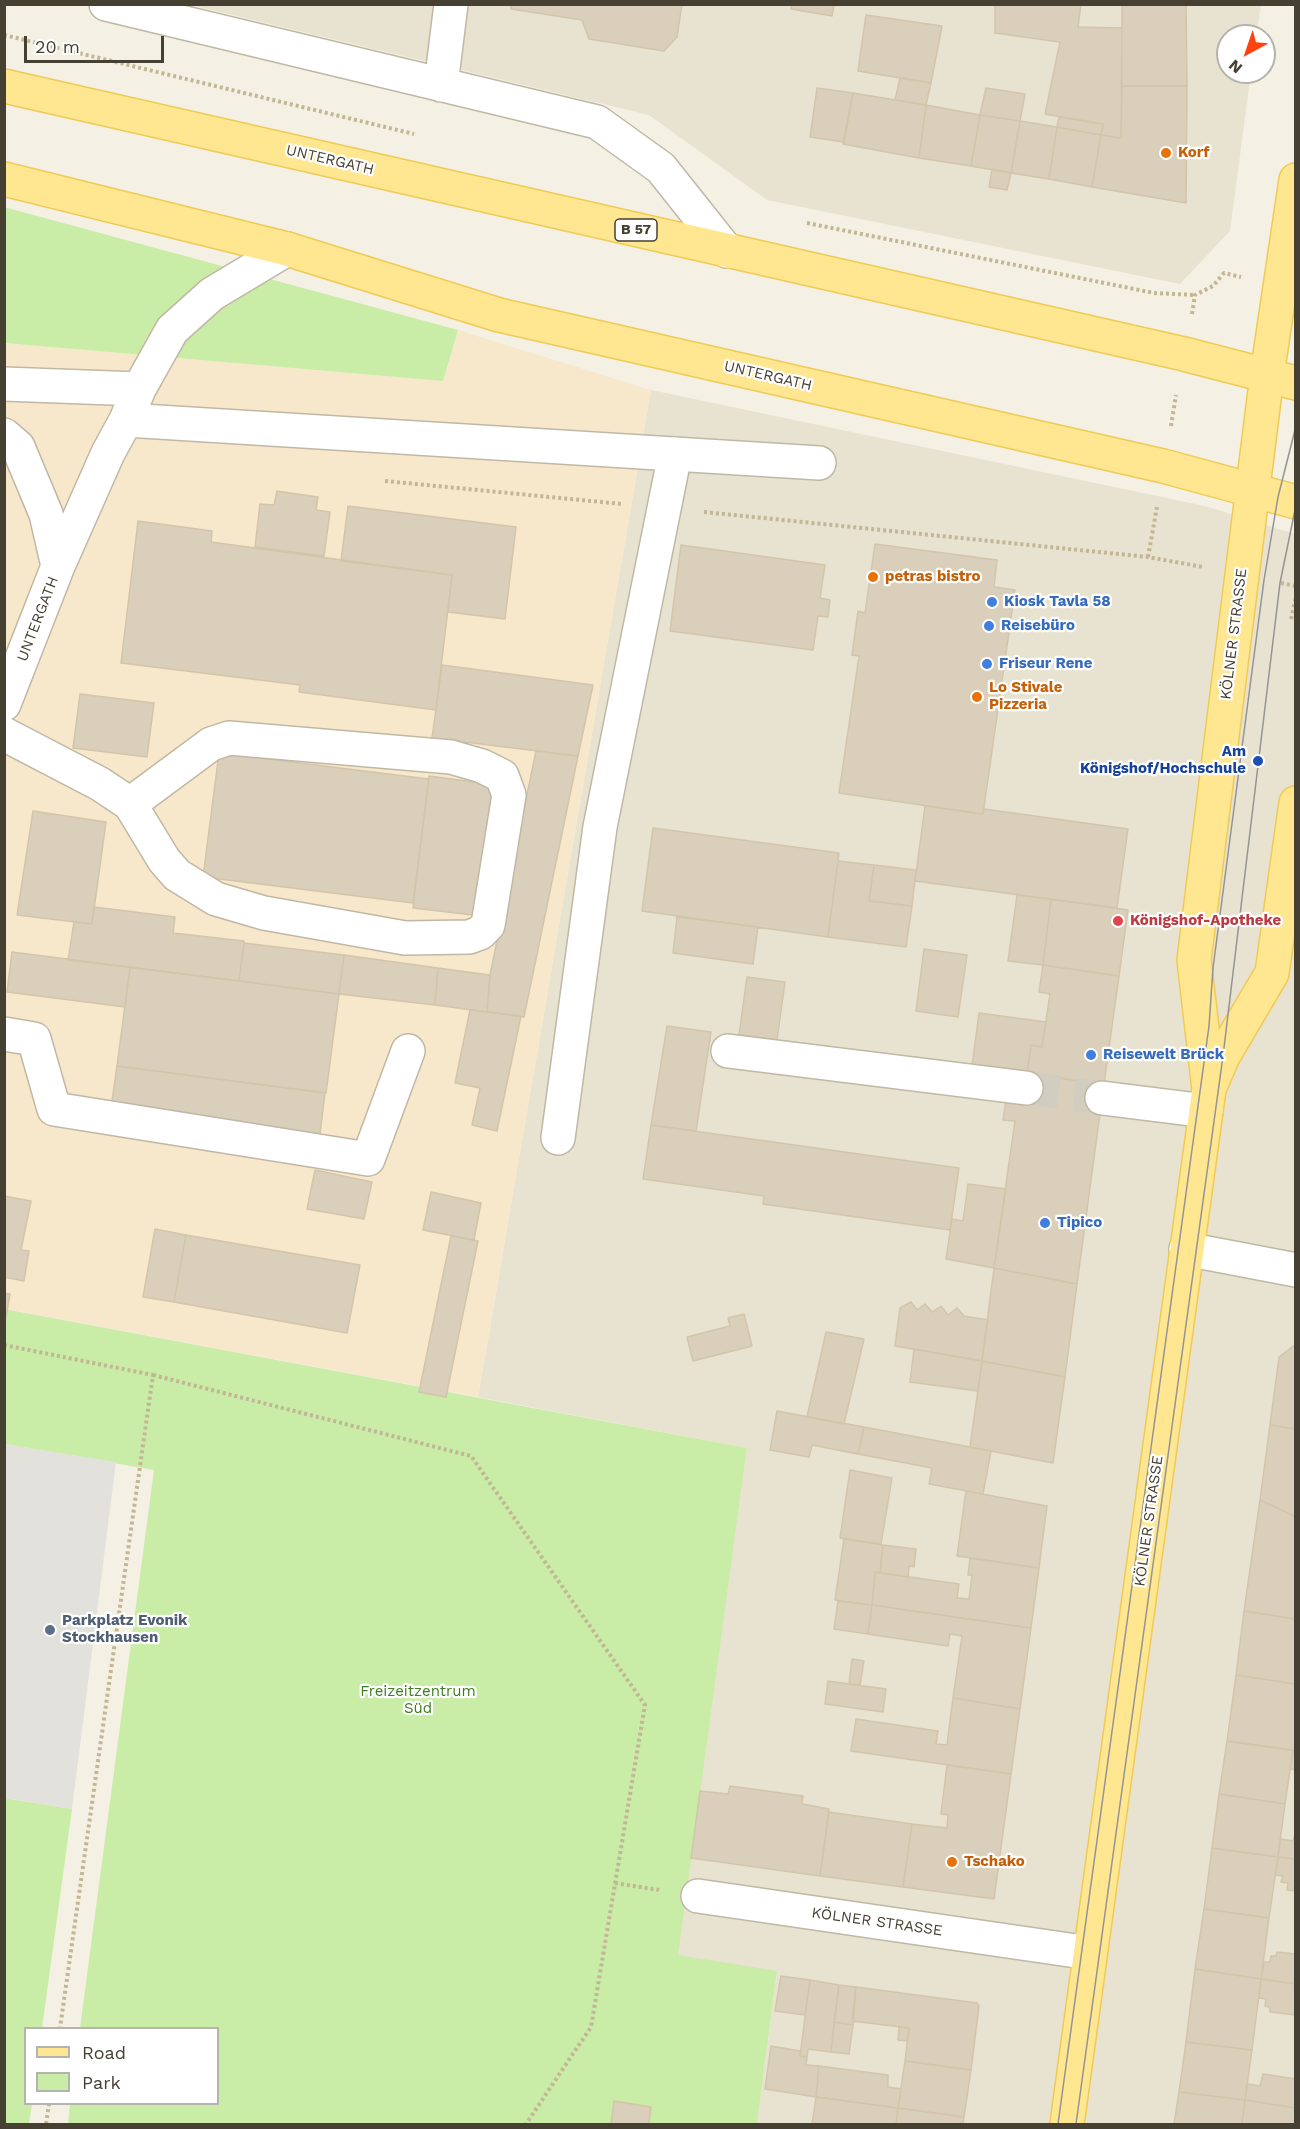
<!DOCTYPE html>
<html>
<head>
<meta charset="utf-8">
<style>
  body { margin:0 }
  #map { position:relative; width:1300px; height:2129px; overflow:hidden; background:#f4f0e3; font-family:"Work Sans",sans-serif }
  canvas { display:block }
  .frame { position:absolute; inset:0; border:6px solid #464033; pointer-events:none }
  .legend { position:absolute; left:24px; top:2027px; width:195px; height:78px; box-sizing:border-box; background:#fff; border:2px solid #b5b3ad; margin:0; padding:8px 10px; list-style:none; font-size:18px; color:#464033 }
  .legend li { display:flex; align-items:center; gap:12px; height:30px }
  .legend b { width:30px; border:2px solid #b5b3ad }
  .north { position:absolute; left:1216px; top:24px; width:60px; height:60px; box-sizing:border-box; background:#fff; border:2px solid #b5b3ad; border-radius:50%; rotate:220deg; font-size:16px; font-weight:700; line-height:24px; text-align:center; color:#464033 }
  .north::after { content:''; display:block; margin:auto; width:21px; height:27px; background:#ff420f; clip-path:polygon(50% 0,100% 100%,50% 72%,0 100%) }
  .scale { position:absolute; left:24px; top:36px; width:140px; height:27px; box-sizing:border-box; border:3px solid #464033; border-top:0; padding-left:8px; font-size:18px; line-height:21px; white-space:nowrap; color:#464033; -webkit-text-stroke:4px #fff; paint-order:stroke }
</style>
</head>
<body>
<div id="map">
<canvas width="1300" height="2129"></canvas>
<div class="frame"></div>
<ul class="legend">
<li><b style="height:8px;background:#ffe691"></b>Road</li>
<li><b style="height:16px;background:#c9eca7"></b>Park</li>
</ul>
<div class="north">N</div>
<div class="scale">20 m</div>
</div>
<script>
const ctx = document.querySelector('canvas').getContext('2d');
ctx.lineJoin = 'round';
function paint(path, color) { ctx.fillStyle = color; ctx.fill(path, 'evenodd'); }
const toPath = rows => new Path2D(rows.map(r => 'M' + r).join(''));
function stroke(path, color, width, dash) { ctx.strokeStyle = color; ctx.lineWidth = width; ctx.lineCap = dash ? 'butt' : 'round'; ctx.setLineDash(dash || []); ctx.stroke(path); }
function label(font, color, halo, rows, align = 'center') {
  ctx.font = font + ' "Work Sans",sans-serif'; ctx.lineWidth = 4.5; ctx.setLineDash([]); ctx.textBaseline = 'middle'; ctx.strokeStyle = halo; ctx.fillStyle = color; for (const [text, x, y, turn = 0] of rows) {
    ctx.save(); ctx.translate(x, y); ctx.rotate((+turn || 0) * Math.PI / 180); ctx.textAlign = isNaN(turn) ? turn : align; if (halo) ctx.strokeText(text, 0, 0); ctx.fillText(text, 0, 0); ctx.restore();
  }
}
const residential = toPath([
  [191,5,1261,5,1256,36,1228,36,1228,72,1251,72,1230,231,1180,284,767,200,649,115],
  [651,390,1205,506,1295,534,1295,2124,757,2124,777,1972,677,1956,747,1448,478,1397]
]);
const commercial = toPath([
  [458,330,651,390,478,1397,5,1309,4,343,443,381]
]);
const green = toPath([
  [4,207,458,330,443,381,5,343],
  [4,1309,747,1448,678,1955,777,1971,757,2124,68,2124,70,2104,218,2104,218,2028,80,2028,154,1470,5,1444],
  [4,1798,72,1809,42,2028,26,2028,26,2104,32,2104,29,2124,5,2124]
]);
const parking = toPath([
  [4,1444,116,1462,72,1809,5,1798]
]);
const building = toPath([
  [511,4,682,4,677,37,664,51,589,39,582,20,511,9,511,4],
  [792,4,834,4,832,16,791,9,792,4],
  [995,4,1081,4,1078,27,1122,28,1121,138,1101,135,1103,124,1045,114,1060,42,995,33,995,4],
  [1122,4,1186,4,1187,86,1122,86,1122,4],
  [866,15,942,26,931,83,858,71,866,15],
  [900,78,931,83,926,105,895,100,900,78],
  [1122,86,1187,86,1186,203,1092,187,1101,135,1121,138,1122,86],
  [817,88,853,93,844,142,810,137,817,88],
  [986,88,1025,94,1020,121,980,115,986,88],
  [853,93,926,105,919,158,843,144,853,93],
  [926,105,980,115,971,166,919,158,926,105],
  [980,115,1020,121,1011,173,971,166,980,115],
  [1059,117,1103,124,1101,135,1057,127,1059,117],
  [1020,121,1057,127,1049,179,1011,173,1020,121],
  [1057,127,1101,135,1092,187,1049,179,1057,127],
  [992,169,1011,173,1007,190,989,187,992,169],
  [277,491,318,497,316,510,330,512,324,556,255,547,260,504,274,505,277,491],
  [348,506,516,527,505,619,448,612,452,575,341,561,348,506],
  [138,521,212,531,211,542,452,575,436,710,299,692,300,685,121,663,138,521],
  [875,544,997,560,994,587,1015,590,983,814,839,793,859,656,852,655,858,611,865,613,875,544],
  [681,545,825,565,820,598,830,600,828,617,818,616,813,650,670,631,681,545],
  [442,665,593,685,578,756,432,738,442,665],
  [80,694,154,703,147,757,73,748,80,694],
  [536,751,578,756,524,1017,487,1012,490,975,536,751],
  [219,753,429,779,413,903,203,877,219,753],
  [429,776,497,785,481,916,413,908,429,776],
  [925,806,983,814,984,809,1128,829,1117,908,915,881,925,806],
  [33,811,106,822,92,924,17,915,33,811],
  [653,828,839,853,828,937,642,911,653,828],
  [838,861,874,865,869,901,912,906,906,947,828,937,838,861],
  [874,865,916,870,912,906,869,901,874,865],
  [1017,895,1051,899,1043,965,1008,961,1017,895],
  [1051,899,1128,910,1119,976,1043,965,1051,899],
  [94,907,175,917,173,933,244,941,239,981,68,960,74,922,92,924,94,907],
  [677,917,758,927,753,964,673,953,677,917],
  [244,943,344,955,339,994,239,981,244,943],
  [924,949,967,955,958,1017,916,1011,924,949],
  [12,952,130,967,125,1007,7,992,12,952],
  [344,955,438,968,435,1005,339,994,344,955],
  [1043,965,1119,976,1104,1084,1027,1074,1031,1045,1042,1047,1050,994,1039,992,1043,965],
  [130,967,339,994,326,1093,117,1066,130,967],
  [438,968,490,975,487,1012,435,1005,438,968],
  [747,977,785,982,777,1040,739,1035,747,977],
  [470,1010,521,1016,497,1131,472,1125,480,1088,455,1083,470,1010],
  [979,1013,1046,1022,1042,1047,1031,1045,1027,1074,972,1066,979,1013],
  [667,1026,711,1032,696,1131,651,1125,667,1026],
  [117,1066,325,1093,320,1134,111,1108,117,1066],
  [1027,1074,1104,1084,1077,1284,994,1268,1015,1121,1003,1120,1006,1101,1027,1074],
  [651,1125,959,1168,950,1230,763,1204,764,1196,643,1179,651,1125],
  [315,1170,372,1182,364,1219,307,1209,315,1170],
  [968,1184,1006,1189,994,1268,946,1259,952,1219,963,1221,968,1184],
  [431,1192,481,1203,474,1240,423,1230,431,1192],
  [4,1196,31,1201,21,1250,29,1251,24,1281,4,1277,4,1196],
  [155,1229,186,1235,174,1302,143,1297,155,1229],
  [186,1235,360,1265,347,1333,174,1302,186,1235],
  [451,1236,478,1241,446,1397,419,1392,451,1236],
  [994,1268,1077,1284,1065,1377,982,1361,994,1268],
  [4,1293,10,1294,6,1317,4,1317,4,1293],
  [911,1302,917,1310,925,1304,932,1312,941,1306,948,1315,957,1308,964,1316,988,1320,982,1361,895,1346,900,1308,911,1302],
  [744,1314,752,1346,693,1361,687,1337,730,1326,728,1318,744,1314],
  [826,1332,864,1339,844,1424,807,1417,826,1332],
  [1296,1344,1296,1429,1270,1425,1279,1357,1296,1344],
  [914,1349,982,1361,978,1391,910,1382,914,1349],
  [982,1361,1065,1377,1053,1463,970,1447,982,1361],
  [777,1411,864,1427,858,1454,812,1445,809,1457,770,1450,777,1411],
  [1270,1425,1296,1429,1296,1517,1260,1500,1270,1425],
  [864,1427,991,1451,983,1494,929,1484,932,1468,858,1454,864,1427],
  [850,1470,892,1478,881,1544,840,1538,850,1470],
  [966,1491,1047,1506,1039,1568,957,1556,966,1491],
  [1260,1500,1296,1517,1296,1619,1244,1611,1260,1500],
  [844,1539,883,1545,880,1573,875,1572,872,1605,835,1600,844,1539],
  [883,1545,916,1549,914,1567,909,1566,908,1577,880,1573,883,1545],
  [970,1558,1039,1568,1031,1628,872,1605,875,1572,959,1584,957,1598,969,1599,972,1575,968,1575,970,1558],
  [838,1601,872,1605,868,1634,834,1629,838,1601],
  [872,1605,1031,1628,1020,1709,953,1698,962,1636,950,1634,948,1646,868,1634,872,1605],
  [1244,1611,1296,1619,1296,1684,1236,1675,1244,1611],
  [852,1659,864,1661,860,1685,849,1684,852,1659],
  [1236,1675,1296,1684,1296,1751,1227,1741,1236,1675],
  [828,1681,886,1689,883,1712,825,1704,828,1681],
  [953,1698,1020,1709,1011,1774,851,1751,856,1719,938,1731,936,1744,947,1745,953,1698],
  [1227,1741,1293,1750,1285,1804,1219,1794,1227,1741],
  [1293,1750,1296,1751,1296,1770,1290,1769,1293,1750],
  [947,1765,1011,1774,994,1899,903,1887,912,1824,947,1828,948,1815,941,1814,947,1765],
  [730,1786,803,1796,802,1804,829,1809,820,1876,691,1858,700,1791,728,1794,730,1786],
  [1219,1794,1285,1804,1278,1857,1212,1848,1219,1794],
  [829,1812,912,1824,903,1887,820,1876,829,1812],
  [1296,1831,1296,1859,1278,1857,1280,1839,1293,1841,1296,1831],
  [1212,1848,1278,1857,1269,1918,1204,1909,1212,1848],
  [1278,1857,1296,1859,1296,1891,1287,1890,1288,1883,1281,1882,1283,1876,1275,1875,1278,1857],
  [1204,1909,1269,1918,1261,1979,1195,1969,1204,1909],
  [1277,1952,1296,1954,1296,1984,1261,1979,1264,1962,1270,1962,1271,1956,1276,1956,1277,1952],
  [1195,1969,1261,1979,1252,2050,1186,2042,1195,1969],
  [781,1976,810,1980,805,2015,775,2011,781,1976],
  [1261,1979,1296,1984,1296,2015,1270,2012,1270,2007,1265,2006,1266,1999,1259,1998,1261,1979],
  [810,1980,839,1985,831,2052,808,2049,807,2057,800,2056,810,1980],
  [839,1985,856,1987,853,2025,834,2022,839,1985],
  [856,1987,977,2003,979,2006,971,2070,905,2061,909,2028,852,2021,856,1987],
  [834,2022,853,2025,849,2054,831,2052,834,2022],
  [899,2027,909,2028,907,2041,898,2040,899,2027],
  [1186,2042,1252,2050,1245,2100,1179,2092,1186,2042],
  [771,2046,800,2051,800,2056,807,2057,806,2065,819,2066,816,2097,765,2089,771,2046],
  [905,2061,971,2070,964,2117,898,2108,905,2061],
  [819,2066,888,2075,888,2087,901,2089,898,2108,816,2097,819,2066],
  [1263,2074,1296,2079,1296,2108,1245,2100,1247,2084,1260,2086,1263,2074],
  [1179,2092,1245,2100,1242,2124,1174,2124,1179,2092],
  [816,2097,898,2108,896,2124,812,2124,816,2097],
  [1245,2100,1296,2108,1296,2124,1242,2124,1245,2100],
  [614,2101,651,2107,649,2124,611,2124,614,2101],
  [898,2108,964,2117,963,2124,896,2124,898,2108]
]);
const minorTunnel = toPath([
  [1026,1088,1102,1098]
]);
const path = toPath([
  [4,35,414,134],
  [807,223,1154,293,1195,295],
  [1192,314,1195,295,1213,286,1224,273,1241,277],
  [1171,426,1176,395],
  [385,481,622,504],
  [704,512,1148,557,1203,567],
  [1148,557,1157,507],
  [1281,583,1296,586],
  [1291,619,1296,597],
  [4,1345,153,1375,60,2028],
  [153,1375,471,1456,645,1705,591,2027,526,2124],
  [615,1883,659,1890],
  [46,2124,49,2104]
]);
const minor = toPath([
  [106,4,597,122,661,168,727,251],
  [441,85,451,4],
  [4,384,139,389],
  [126,420,819,463],
  [4,435,18,447,46,514,58,566],
  [4,704,58,566,108,453,126,420,139,389,172,330,212,294,287,249],
  [4,734,100,784,130,804,164,860,177,875,216,899,264,913,405,938,469,937,480,933,488,925,509,795,502,776,482,766,451,757,229,738,211,744,130,804],
  [4,1034,34,1039,54,1109,368,1159,408,1051],
  [728,1051,1026,1088],
  [1102,1098,1206,1111],
  [558,1138,600,827,675,454],
  [1186,1249,1296,1270],
  [698,1896,1090,1953]
]);
const major = toPath([
  [4,86,1184,354,1296,383],
  [4,179,287,249,499,315,1163,466,1296,502],
  [1209,1089,1194,960,1267,375,1296,180],
  [1067,2124,1209,1089,1223,1056,1272,973,1296,803]
]);
const tram = toPath([
  [1058,2124,1209,1026,1213,968,1264,580,1278,497,1296,426],
  [1076,2124,1223,1056,1280,583,1296,505]
]);
const markers = [
  [1166,153,6,"#e8710a"],
  [873,577,6,"#e8710a"],
  [992,602,6,"#3f7fe0"],
  [989,626,6,"#3f7fe0"],
  [987,664,6,"#3f7fe0"],
  [977,697,6,"#e8710a"],
  [1258,761,6,"#1a4fb4"],
  [1118,921,6,"#e0444e"],
  [1091,1055,6,"#3f7fe0"],
  [1045,1223,6,"#3f7fe0"],
  [50,1630,6,"#5c6f8a"],
  [952,1862,6,"#e8710a"]
];
const shields = [
  [636,230,42]
];
const shieldNames = [
  ["B 57",636,230]
];
const foodNames = [
  ["Korf",1178,153],
  ["petras bistro",885,577],
  ["Lo Stivale",989,688],
  ["Pizzeria",989,705],
  ["Tschako",964,1862]
];
const streetNames = [
  ["UNTERGATH",330,160,13],
  ["UNTERGATH",768,376,13],
  ["UNTERGATH",38,619,-69],
  ["KÖLNER STRASSE",1234,634,-83],
  ["KÖLNER STRASSE",1149,1521,-82],
  ["KÖLNER STRASSE",877,1922,8]
];
const shopNames = [
  ["Kiosk Tavla 58",1004,602],
  ["Reisebüro",1001,626],
  ["Friseur Rene",999,664],
  ["Reisewelt Brück",1103,1055],
  ["Tipico",1057,1223]
];
const transitNames = [
  ["Am",1246,752],
  ["Königshof/Hochschule",1246,769]
];
const healthNames = [
  ["Königshof-Apotheke",1130,921]
];
const serviceNames = [
  ["Parkplatz Evonik",62,1621],
  ["Stockhausen",62,1638]
];
const parkNames = [
  ["Freizeitzentrum",418,1692],
  ["Süd",418,1709]
];
paint(residential, '#e8e2d1');
paint(commercial, '#f8e8cb');
paint(green, '#c9eca7');
paint(parking, '#e3e1dc');
paint(building, '#d9cfba');
stroke(building, '#d2c5aa', 1.5);
stroke(minorTunnel, '#d1cdc0', 33, [33, 16]);
stroke(minor, '#c0b8a5', 36);
stroke(major, '#efcb55', 36);
stroke(path, '#c3b695', 4, [3, 3]);
stroke(minor, '#fff', 33);
stroke(major, '#ffe691', 33);
stroke(tram, '#949494', 1.5);
for (const [x, y, r, color] of markers) { const dot = new Path2D(); dot.arc(x, y, r, 0, 2 * Math.PI); ctx.fillStyle = color; ctx.fill(dot); stroke(dot, '#fff', 2); }
for (const [x, y, w] of shields) { const box = new Path2D(); box.roundRect(x - w / 2, y - 11, w, 22, 4.5); ctx.fillStyle = '#fff'; ctx.fill(box); stroke(box, '#464033', 1.5); }
label('bold 14px', '#464033', null, shieldNames);
label('bold 15px', '#c56008', '#fff', foodNames, 'left');
label('15px', '#464033', '#fff', streetNames);
label('bold 15px', '#366cbe', '#fff', shopNames, 'left');
label('bold 15px', '#164399', '#fff', transitNames, 'right');
label('bold 15px', '#be3a42', '#fff', healthNames, 'left');
label('bold 15px', '#4e5e75', '#fff', serviceNames, 'left');
label('15px', '#3e7d21', '#fff', parkNames);
</script>
</body>
</html>
